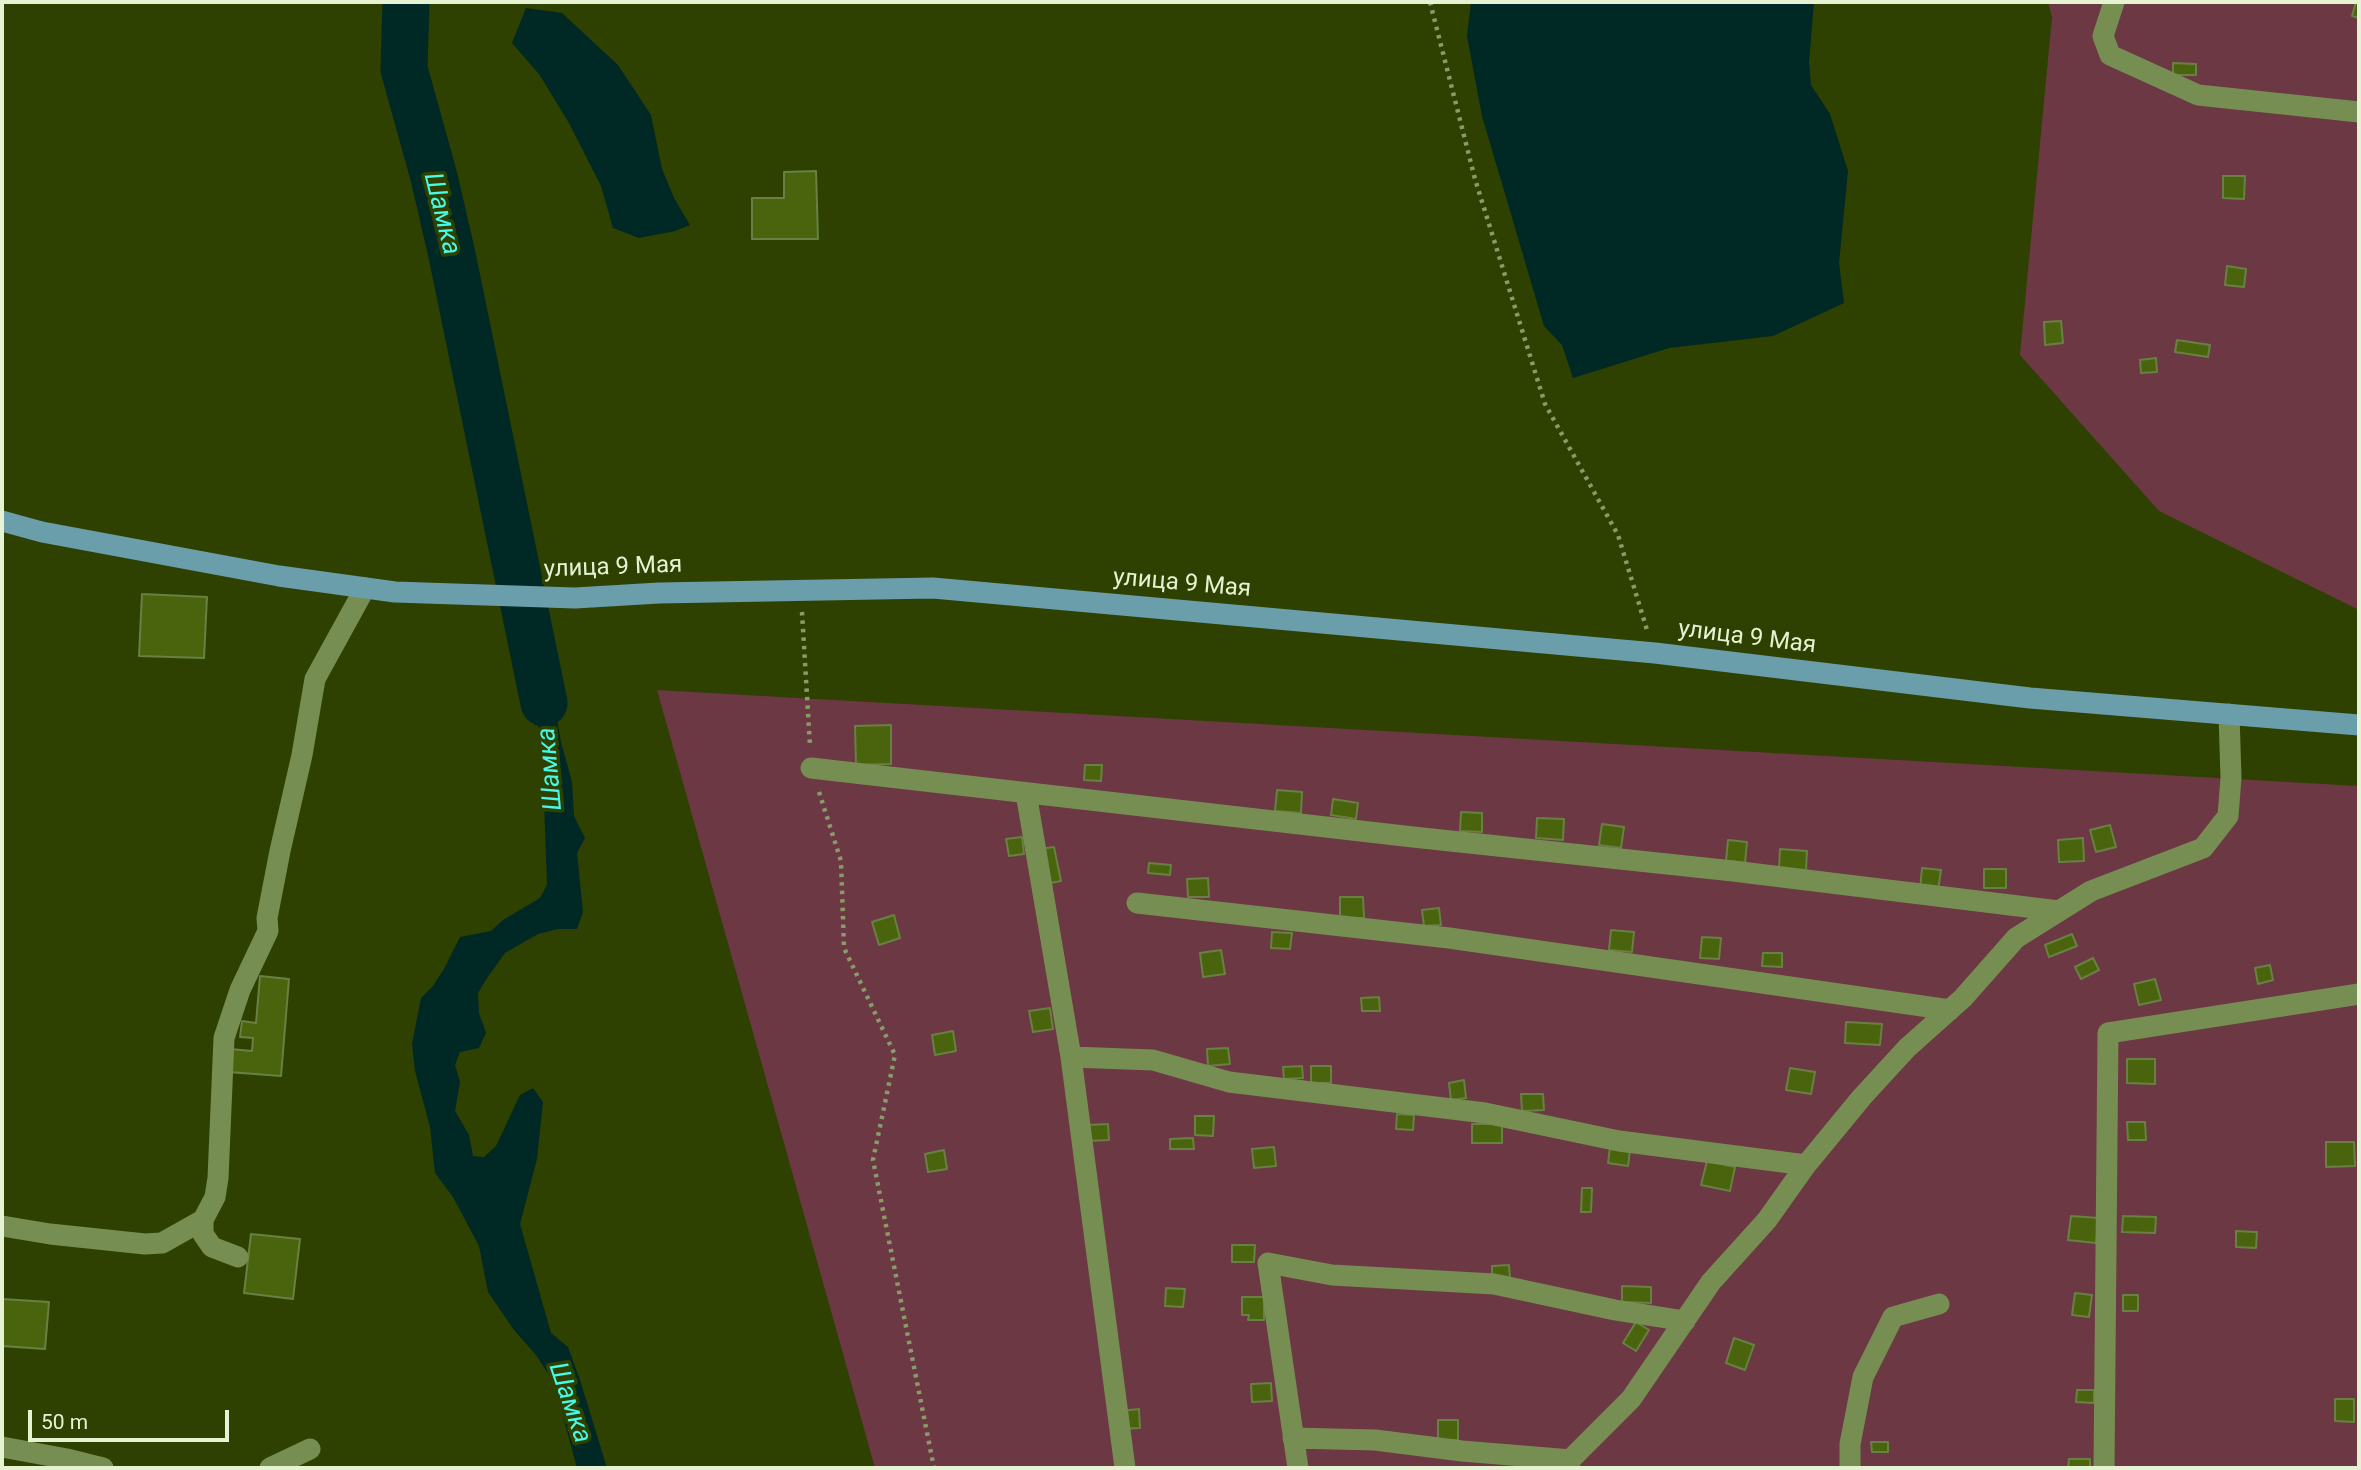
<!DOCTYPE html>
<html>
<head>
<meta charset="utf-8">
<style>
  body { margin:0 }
  #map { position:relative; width:2361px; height:1470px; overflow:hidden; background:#2e4100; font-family:Roboto,sans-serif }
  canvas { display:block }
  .frame { position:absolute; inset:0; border:4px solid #e6f3d3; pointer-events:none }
  .scale { position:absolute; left:28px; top:1410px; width:201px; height:32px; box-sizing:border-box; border:4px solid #e6f3d3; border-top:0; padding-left:9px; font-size:21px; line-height:24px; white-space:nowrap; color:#e6f3d3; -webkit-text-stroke:5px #2e4100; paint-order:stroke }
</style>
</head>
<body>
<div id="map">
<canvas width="2361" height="1470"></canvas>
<div class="frame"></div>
<div class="scale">50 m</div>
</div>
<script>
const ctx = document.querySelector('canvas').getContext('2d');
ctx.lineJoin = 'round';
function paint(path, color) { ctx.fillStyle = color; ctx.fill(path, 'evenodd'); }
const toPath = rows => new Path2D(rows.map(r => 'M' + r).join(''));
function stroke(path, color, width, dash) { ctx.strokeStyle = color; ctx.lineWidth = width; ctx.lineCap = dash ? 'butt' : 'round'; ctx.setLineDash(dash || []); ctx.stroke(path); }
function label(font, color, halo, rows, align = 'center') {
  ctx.font = font + ' Roboto,sans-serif'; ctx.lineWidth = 7; ctx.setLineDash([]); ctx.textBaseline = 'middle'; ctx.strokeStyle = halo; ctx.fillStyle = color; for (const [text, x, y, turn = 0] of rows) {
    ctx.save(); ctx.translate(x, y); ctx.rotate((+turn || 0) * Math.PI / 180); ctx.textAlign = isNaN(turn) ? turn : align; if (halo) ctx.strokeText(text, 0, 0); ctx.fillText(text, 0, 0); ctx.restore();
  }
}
const green = toPath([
  [2048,2,2359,2,2359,610,2159,511,2020,355,2052,17],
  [657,690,2359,786,2359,1468,875,1468]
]);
const water = toPath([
  [1471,2,1814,2,1809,62,1811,85,1830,114,1848,171,1839,263,1844,303,1773,336,1669,348,1573,378,1562,345,1544,326,1482,116,1467,36],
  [526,8,562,13,618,65,651,115,662,169,674,198,690,225,675,231,639,238,613,228,601,186,569,123,539,74,512,43],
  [521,639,543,640,543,673,552,691,561,742,572,782,574,816,585,838,577,853,583,912,577,929,558,929,538,934,505,953,487,978,478,993,479,1013,486,1033,479,1048,460,1052,455,1065,460,1082,455,1111,469,1135,473,1156,484,1157,496,1146,520,1095,533,1088,543,1102,537,1159,520,1224,551,1333,568,1347,580,1380,607,1468,577,1468,554,1383,536,1355,514,1330,488,1292,479,1246,453,1197,435,1173,430,1127,415,1071,412,1044,421,998,433,986,444,969,460,937,491,931,503,920,540,898,547,885,544,801,545,771,537,716,536,692]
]);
const river = toPath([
  [406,2,404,69,434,177,452,255,544,703]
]);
const building = toPath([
  [2356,2,2359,2,2359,18,2352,16,2356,2],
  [2173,63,2196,64,2196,75,2173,75,2173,63],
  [816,171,818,239,752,239,752,198,784,198,784,172,816,171],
  [2223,176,2245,176,2244,199,2223,198,2223,176],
  [2227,266,2246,269,2244,287,2225,285,2227,266],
  [2061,321,2063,343,2045,345,2044,322,2061,321],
  [2177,340,2210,345,2208,357,2175,352,2177,340],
  [2156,358,2157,372,2141,373,2140,360,2156,358],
  [142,594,207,597,204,658,139,656,142,594],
  [891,725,891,764,856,765,855,726,891,725],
  [1085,765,1102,765,1101,781,1084,780,1085,765],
  [1277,790,1302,792,1301,813,1275,811,1277,790],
  [1333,799,1358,803,1356,819,1331,815,1333,799],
  [1461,812,1482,813,1482,832,1460,831,1461,812],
  [1537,818,1564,819,1563,840,1536,838,1537,818],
  [1602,824,1624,827,1621,848,1599,845,1602,824],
  [2110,825,2116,847,2096,852,2090,830,2110,825],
  [1022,837,1024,854,1009,856,1006,839,1022,837],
  [2083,838,2084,861,2059,862,2058,840,2083,838],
  [1728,840,1747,842,1745,863,1726,861,1728,840],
  [1054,847,1061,881,1046,884,1040,849,1054,847],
  [1780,849,1807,851,1806,870,1779,869,1780,849],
  [1149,863,1171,865,1170,875,1148,873,1149,863],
  [1922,868,1941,870,1938,891,1920,889,1922,868],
  [1984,869,2006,869,2006,888,1984,888,1984,869],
  [1208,878,1209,897,1188,897,1187,879,1208,878],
  [1340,897,1363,897,1364,918,1340,918,1340,897],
  [1439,908,1441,925,1424,926,1422,910,1439,908],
  [894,915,900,938,879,945,872,922,894,915],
  [1611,930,1634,932,1632,952,1609,950,1611,930],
  [1272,932,1292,933,1290,949,1271,948,1272,932],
  [2072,934,2077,946,2049,957,2045,945,2072,934],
  [1702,937,1721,938,1719,959,1700,958,1702,937],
  [1221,950,1225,974,1203,977,1200,953,1221,950],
  [1763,953,1782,953,1782,967,1762,966,1763,953],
  [2093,958,2099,970,2081,979,2075,967,2093,958],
  [2270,965,2273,980,2258,984,2255,968,2270,965],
  [260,976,289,979,281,1076,228,1072,230,1049,252,1051,253,1038,240,1037,242,1021,256,1023,260,976],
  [2155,979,2161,1000,2139,1005,2134,984,2155,979],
  [1379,997,1380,1011,1362,1011,1361,998,1379,997],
  [1050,1008,1053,1029,1033,1032,1029,1011,1050,1008],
  [1846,1022,1882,1024,1880,1045,1845,1043,1846,1022],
  [953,1031,956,1051,935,1055,932,1035,953,1031],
  [1228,1048,1230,1064,1208,1066,1207,1049,1228,1048],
  [2127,1059,2155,1059,2155,1084,2127,1083,2127,1059],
  [1302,1066,1303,1078,1284,1079,1283,1067,1302,1066],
  [1311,1066,1331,1066,1331,1083,1311,1083,1311,1066],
  [1790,1068,1815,1072,1811,1094,1786,1090,1790,1068],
  [1464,1080,1466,1098,1451,1100,1449,1083,1464,1080],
  [1521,1094,1543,1094,1544,1110,1522,1111,1521,1094],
  [1397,1114,1414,1115,1413,1130,1396,1129,1397,1114],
  [1195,1116,1214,1116,1213,1136,1195,1135,1195,1116],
  [2127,1122,2145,1122,2146,1140,2128,1140,2127,1122],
  [1108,1124,1109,1140,1087,1141,1087,1125,1108,1124],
  [1472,1124,1502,1124,1502,1143,1472,1143,1472,1124],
  [1193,1138,1194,1149,1170,1149,1170,1139,1193,1138],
  [2326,1142,2354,1142,2355,1166,2326,1167,2326,1142],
  [1274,1147,1276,1166,1254,1168,1252,1149,1274,1147],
  [1610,1147,1630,1150,1628,1166,1608,1163,1610,1147],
  [944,1150,947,1169,928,1172,925,1154,944,1150],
  [1707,1161,1735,1167,1730,1191,1701,1185,1707,1161],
  [1582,1188,1592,1188,1591,1212,1581,1212,1582,1188],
  [2071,1216,2099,1218,2096,1243,2068,1240,2071,1216],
  [2123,1216,2156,1217,2155,1233,2122,1232,2123,1216],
  [2236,1231,2257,1232,2256,1248,2236,1247,2236,1231],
  [251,1234,300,1239,293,1299,244,1293,251,1234],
  [1232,1245,1255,1245,1254,1262,1232,1262,1232,1245],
  [1509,1265,1510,1277,1492,1278,1492,1266,1509,1265],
  [1622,1286,1651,1287,1651,1303,1622,1302,1622,1286],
  [1166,1288,1185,1289,1183,1307,1165,1306,1166,1288],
  [2075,1293,2092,1295,2089,1317,2072,1315,2075,1293],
  [2123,1295,2138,1295,2138,1311,2123,1311,2123,1295],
  [1242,1297,1264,1297,1264,1320,1248,1320,1249,1315,1242,1315,1242,1297],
  [2,1299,49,1302,45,1349,2,1346,2,1299],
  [1636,1322,1649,1330,1636,1351,1623,1343,1636,1322],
  [1734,1338,1754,1345,1745,1370,1726,1363,1734,1338],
  [1271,1383,1272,1401,1252,1402,1251,1384,1271,1383],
  [2077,1390,2094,1390,2094,1403,2076,1402,2077,1390],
  [2335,1399,2354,1399,2354,1422,2335,1421,2335,1399],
  [1139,1409,1140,1428,1122,1429,1120,1411,1139,1409],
  [1438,1420,1458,1420,1458,1440,1438,1440,1438,1420],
  [1871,1442,1888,1442,1888,1452,1872,1452,1871,1442],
  [2069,1459,2090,1459,2090,1468,2068,1468,2069,1459]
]);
const path = toPath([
  [1430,2,1475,179,1545,404,1618,535,1647,630],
  [802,612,810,746],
  [819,792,841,861,844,948,895,1055,873,1160,934,1468]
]);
const minor = toPath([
  [2114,2,2103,36,2110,55,2198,95,2359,112],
  [811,768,1413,837,1733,871,2059,911],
  [1026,793,1071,1057,1125,1468],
  [1137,903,1449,938,1950,1010],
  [1071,1057,1153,1060,1229,1082,1485,1113,1619,1141,1806,1165],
  [203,1220,203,1234,212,1247,238,1257],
  [2,1226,50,1234,145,1244,162,1243,203,1220,215,1197,218,1178,224,1038,240,990,268,931,267,918,280,851,302,755,315,679,365,588],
  [1293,1438,1375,1440,1462,1451,1571,1460],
  [2,1447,67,1459,103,1468],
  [270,1468,310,1449],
  [1298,1468,1268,1263,1332,1275,1494,1284,1615,1310,1685,1321],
  [1562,1468,1631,1399,1711,1282,1767,1220,1806,1165,1862,1097,1907,1048,1963,998,2016,938,2091,891,2203,848,2228,816,2231,778,2229,714],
  [1850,1468,1850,1444,1863,1377,1893,1317,1939,1304],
  [2104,1468,2108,1033,2359,994]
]);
const major = toPath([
  [2,521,42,532,279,576,395,592,575,598,659,593,933,588,1655,653,2030,698,2359,725]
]);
const streetNames = [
  ["улица 9 Мая",613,568,-2],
  ["улица 9 Мая",1182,584,5],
  ["улица 9 Мая",1747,638,7]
];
const waterNames = [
  ["Шамка",441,214,76],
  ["Шамка",551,769,-95],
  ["Шамка",569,1403,71]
];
paint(green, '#6b3844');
paint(water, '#002824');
stroke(river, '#002824', 47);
paint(building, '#4a640d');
stroke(building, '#698044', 2);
stroke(path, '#8a9a69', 4.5, [3.5, 5]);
stroke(minor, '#778e52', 21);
stroke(major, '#6a9eaa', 21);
label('24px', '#e6f3d3', '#2e4100', streetNames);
label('italic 26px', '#47f9e9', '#2e4100', waterNames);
</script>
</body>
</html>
